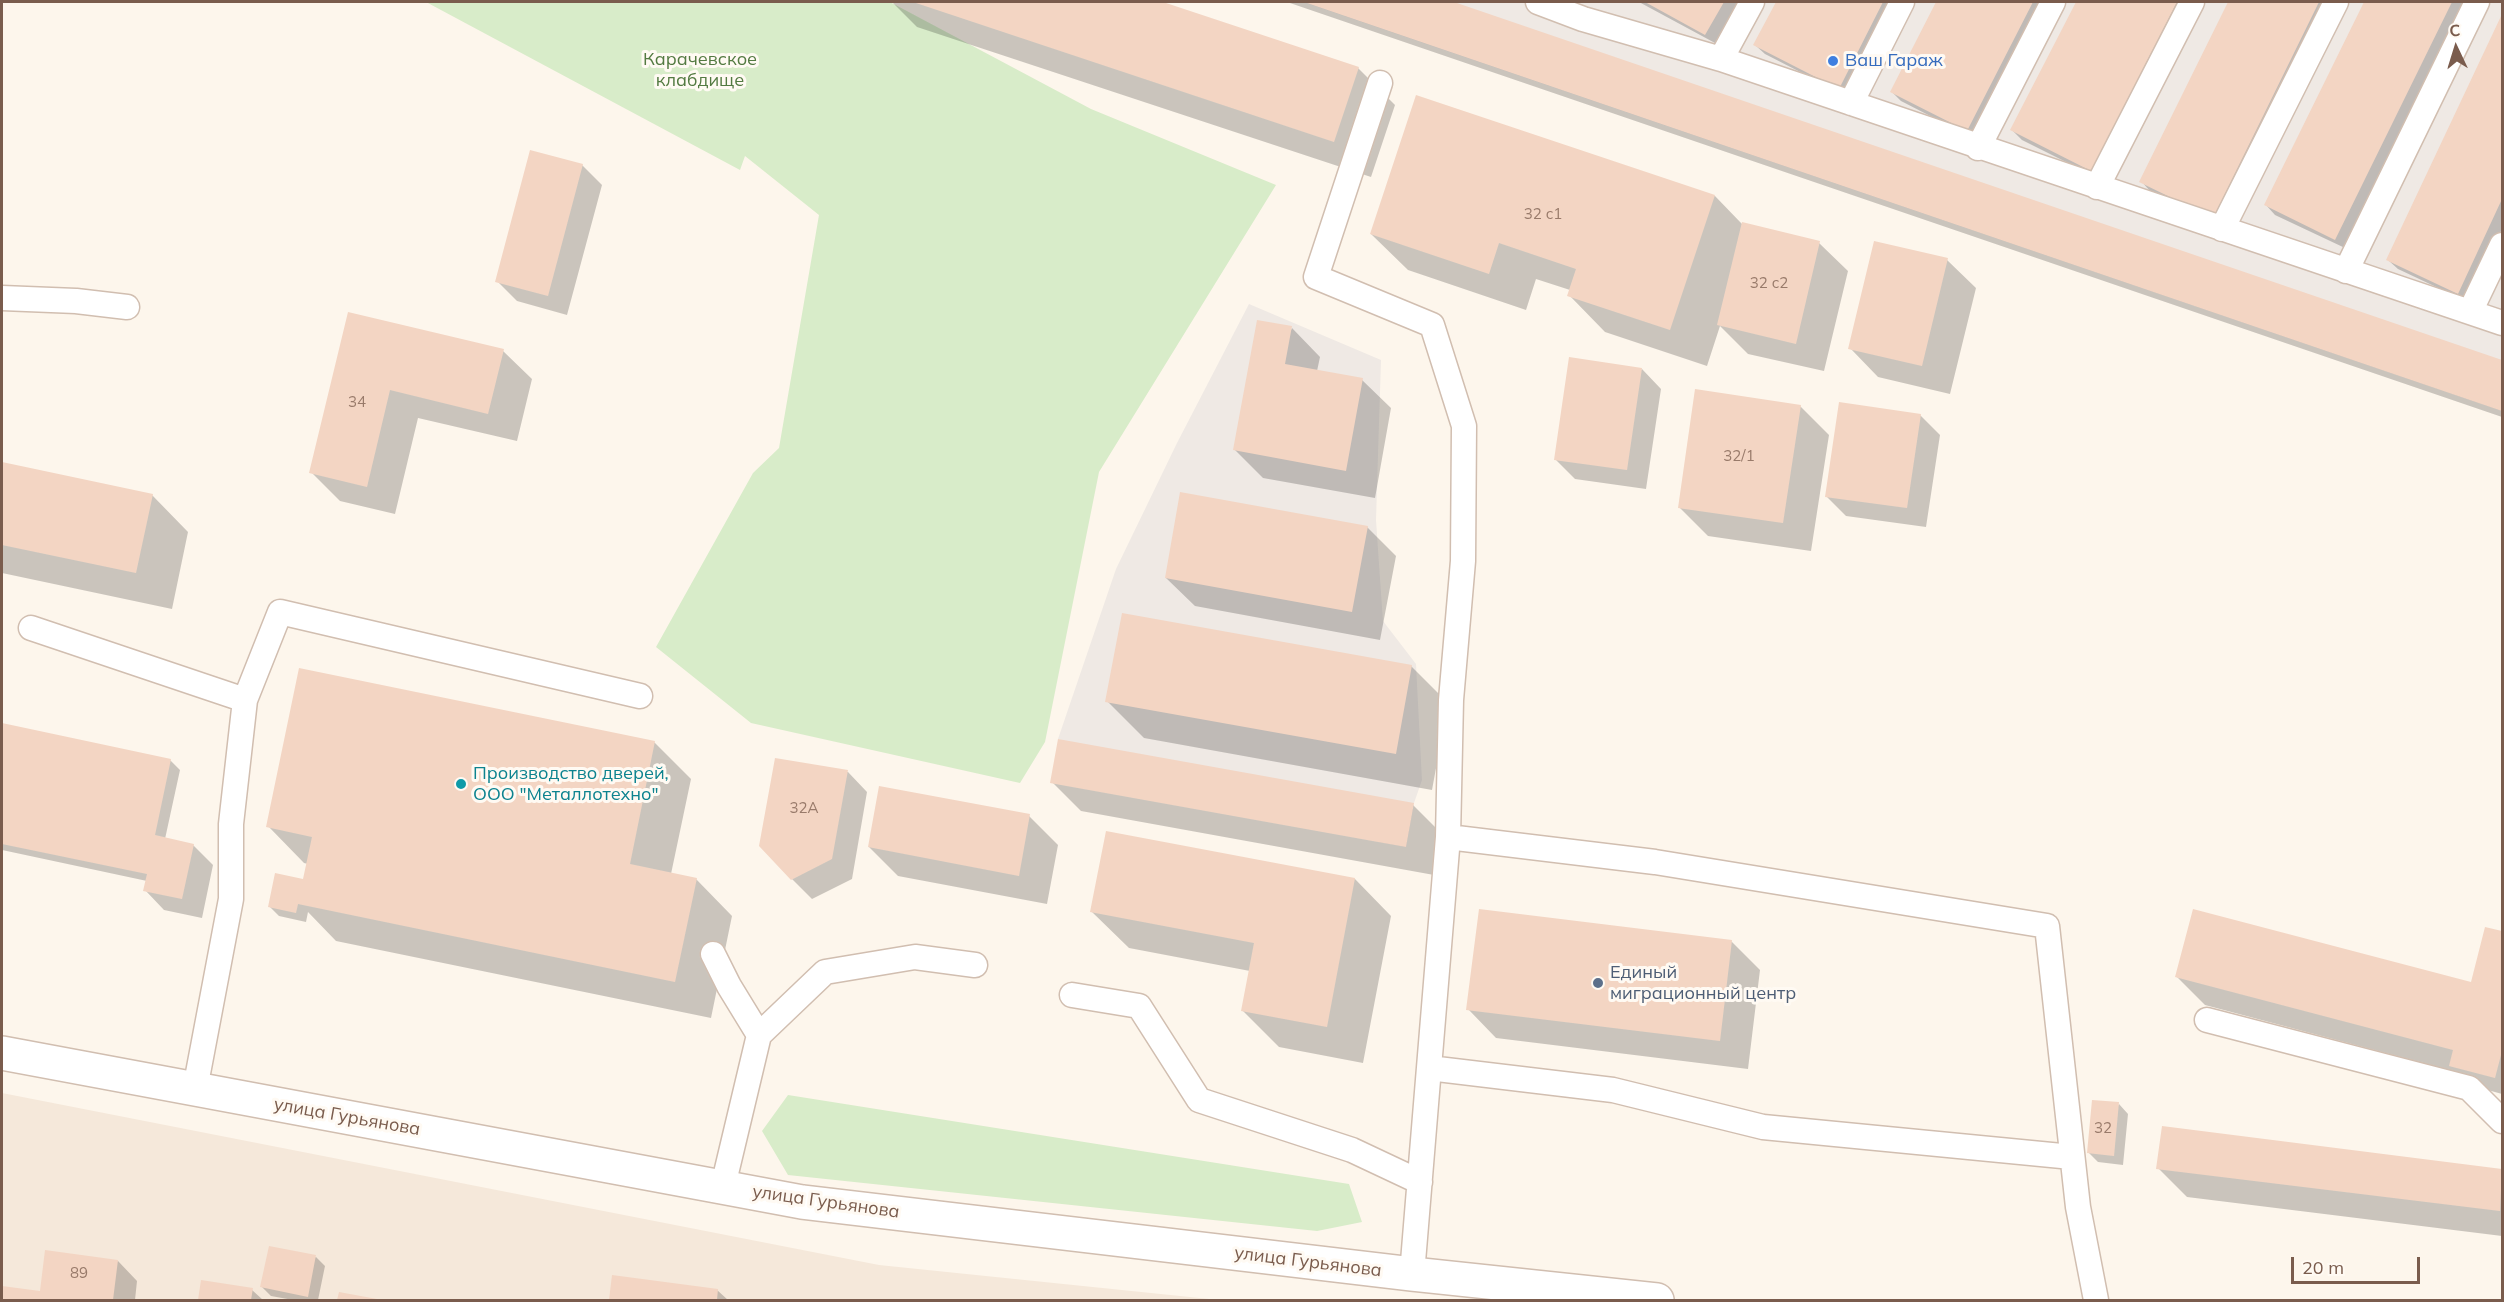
<!DOCTYPE html>
<html>
<head>
<meta charset="utf-8">
<style>
  body { margin:0 }
  #map { position:relative; width:2504px; height:1302px; overflow:hidden; background:#fdf6ec; font-family:Mulish,sans-serif }
  canvas { display:block }
  .frame { position:absolute; inset:0; border:3px solid #7a5c4d; pointer-events:none }
  .north { position:absolute; left:2426px; top:18px; width:60px; height:60px; -webkit-text-stroke:4px #fffaf3; paint-order:stroke; rotate:356deg; font-size:16px; font-weight:700; line-height:24px; text-align:center; color:#7a5c4d }
  .north::after { content:''; display:block; margin:auto; width:21px; height:27px; background:#7a5c4d; clip-path:polygon(50% 0,100% 100%,50% 72%,0 100%) }
  .scale { position:absolute; left:2291px; top:1257px; width:129px; height:27px; box-sizing:border-box; border:3px solid #7a5c4d; border-top:0; padding-left:8px; font-size:18px; line-height:21px; white-space:nowrap; color:#7a5c4d; -webkit-text-stroke:4px #fffaf3; paint-order:stroke }
</style>
</head>
<body>
<div id="map">
<canvas width="2504" height="1302"></canvas>
<div class="frame"></div>
<div class="north">С</div>
<div class="scale">20 m</div>
</div>
<script>
const ctx = document.querySelector('canvas').getContext('2d');
ctx.lineJoin = 'round';
function paint(path, color) { ctx.fillStyle = color; ctx.fill(path, 'evenodd'); }
const toPath = rows => new Path2D(rows.map(r => 'M' + r).join(''));
function stroke(path, color, width, dash) { ctx.strokeStyle = color; ctx.lineWidth = width; ctx.lineCap = dash ? 'butt' : 'round'; ctx.setLineDash(dash || []); ctx.stroke(path); }
function label(font, color, halo, rows, align = 'center') {
  ctx.font = font + ' Mulish,sans-serif'; ctx.lineWidth = 6; ctx.setLineDash([]); ctx.textBaseline = 'middle'; ctx.strokeStyle = halo; ctx.fillStyle = color; for (const [text, x, y, turn = 0] of rows) {
    ctx.save(); ctx.translate(x, y); ctx.rotate((+turn || 0) * Math.PI / 180); ctx.textAlign = isNaN(turn) ? turn : align; if (halo) ctx.strokeText(text, 0, 0); ctx.fillText(text, 0, 0); ctx.restore();
  }
}
const residential = toPath([
  [2,1093,879,1265,1219,1300,2,1300]
]);
const industrial = toPath([
  [1303,2,2502,2,2502,411],
  [1249,304,1381,360,1376,520,1383,621,1416,664,1422,780,1414,803,1406,847,1380,842,1058,739,1116,569,1177,443]
]);
const green = toPath([
  [426,2,890,2,1091,109,1276,185,1099,472,1045,742,1020,783,751,723,656,647,753,473,779,448,819,215,745,156,740,170],
  [788,1095,1349,1184,1362,1222,1317,1231,788,1175,762,1131]
]);
const shadow = toPath([
  [892,2,1158,2,1358,68,1395,105,1371,177,917,27],
  [1287,2,1450,2,2502,361,2502,417],
  [1639,2,1739,2,1715,43],
  [1777,2,1898,2,1849,97,1765,54,1755,45],
  [1938,2,2048,2,1977,140,1901,101,1892,92],
  [2077,2,2191,2,2100,179,2022,140,2012,130],
  [2230,2,2333,2,2223,226,2150,191,2141,181],
  [2366,2,2466,2,2345,248,2275,215,2266,205],
  [2502,17,2502,229,2468,302,2398,269,2388,260],
  [582,165,602,185,567,315,517,301,497,281],
  [1715,196,1742,224,1819,243,1848,271,1824,371,1748,354,1720,326,1707,366,1605,332,1569,295,1570,290,1536,279,1526,310,1408,270,1371,234],
  [1947,260,1976,288,1950,394,1878,377,1850,348],
  [349,314,503,351,532,379,517,441,418,418,395,514,340,501,311,472],
  [1292,328,1320,357,1317,371,1362,380,1391,408,1375,498,1263,478,1234,449],
  [1642,369,1661,389,1646,489,1575,479,1555,459],
  [1800,406,1829,435,1811,551,1708,536,1679,507],
  [1920,415,1940,435,1926,527,1846,516,1826,496],
  [2,464,152,495,188,532,172,609,2,573],
  [1367,527,1396,556,1380,640,1195,606,1166,578],
  [1411,666,1448,703,1432,790,1144,738,1107,701],
  [2,725,170,760,180,770,165,839,193,845,213,865,202,918,164,910,145,890,147,881,2,850],
  [654,742,691,779,671,874,696,879,732,916,711,1018,336,941,308,912,306,922,279,916,270,907,305,881,308,864,304,863,268,826],
  [777,759,848,772,867,792,852,879,812,899,792,879],
  [1052,782,1413,805,1442,834,1434,875,1081,811],
  [1029,816,1058,845,1047,904,898,876,869,847],
  [1355,879,1391,916,1363,1063,1279,1047,1242,1010,1250,971,1129,948,1092,912],
  [2486,929,2502,933,2502,1094,2470,1085,2457,1072,2205,1005,2177,977,2472,984],
  [1731,941,1760,970,1748,1069,1496,1038,1468,1009],
  [2119,1104,2128,1114,2123,1165,2098,1162,2088,1152],
  [2163,1128,2502,1170,2502,1236,2187,1197,2158,1168],
  [316,1257,325,1266,318,1300,293,1300,271,1296,262,1287],
  [118,1261,137,1281,135,1300,2,1300,2,1287,41,1293],
  [613,1277,717,1290,728,1300,610,1300],
  [203,1281,252,1290,263,1300,200,1300]
]);
const building = toPath([
  [913,2,1163,2,1359,67,1334,142],
  [1304,2,1454,2,2502,360,2502,411],
  [1645,2,1724,2,1705,35],
  [1776,2,1883,2,1839,89,1753,45],
  [1936,2,2033,2,1967,131,1890,92],
  [2076,2,2177,2,2091,171,2010,130],
  [2228,2,2319,2,2213,218,2139,182],
  [2364,2,2452,2,2335,240,2264,205],
  [2502,14,2502,199,2458,294,2386,260],
  [1416,95,1715,195,1670,330,1567,296,1576,269,1499,243,1489,274,1370,234],
  [530,150,583,164,548,296,495,282],
  [1742,222,1820,241,1796,344,1717,325],
  [1874,241,1948,258,1922,366,1848,349],
  [348,312,504,349,488,414,390,390,367,487,309,473],
  [1257,320,1292,326,1285,364,1363,378,1346,471,1233,450],
  [1569,357,1642,368,1627,470,1554,460],
  [1695,389,1801,405,1783,523,1678,508],
  [1839,402,1921,414,1907,508,1825,497],
  [2,462,153,494,136,573,2,545],
  [1180,492,1368,526,1352,612,1165,578],
  [1122,613,1412,665,1396,754,1105,702],
  [299,668,655,741,630,864,697,878,675,982,298,904,296,913,268,907,275,873,303,879,312,837,266,827],
  [2,723,171,759,155,835,194,844,182,899,143,891,147,874,2,844],
  [1058,739,1414,803,1406,847,1050,783],
  [775,758,848,770,832,859,791,880,759,846],
  [879,786,1030,814,1019,876,868,847],
  [1106,831,1355,878,1327,1027,1241,1011,1254,943,1090,912],
  [1479,909,1732,940,1720,1041,1466,1010],
  [2193,909,2471,982,2485,927,2502,931,2502,1051,2495,1078,2449,1066,2453,1050,2175,977],
  [2092,1100,2119,1102,2114,1156,2087,1153],
  [2162,1126,2502,1169,2500,1211,2156,1169],
  [269,1246,316,1255,308,1297,260,1287],
  [45,1250,118,1260,113,1300,2,1300,2,1286,40,1291],
  [612,1275,718,1289,717,1300,609,1300],
  [201,1280,253,1288,251,1300,198,1300],
  [339,1292,377,1299,377,1300,337,1300]
]);
const service = toPath([
  [1538,2,1583,19,1721,59,2502,323],
  [1721,59,1752,2],
  [1380,83,1316,277,1432,325,1464,426,1463,561,1451,700,1448,837,1412,1274],
  [1851,103,1902,2],
  [1978,148,2053,2],
  [2097,187,2192,2],
  [2222,229,2336,2],
  [2346,271,2477,2],
  [2,298,76,301,127,307],
  [2470,312,2502,245],
  [31,628,245,700,231,824,231,899,195,1089],
  [245,700,280,612,640,696],
  [1448,837,1655,862,2047,926,2078,1207,2096,1300],
  [713,954,729,986,759,1035],
  [1072,995,1139,1006,1199,1100,1352,1150,1420,1182],
  [2207,1020,2469,1088,2502,1121],
  [1429,1068,1613,1090,1763,1127,2072,1157],
  [723,1186,759,1035,825,972,915,957,975,965]
]);
const tertiary = toPath([
  [2,1053,802,1202,1412,1274,1657,1300]
]);
const markers = [
  [1833,61,6,"#3f7fe0"],
  [461,784,6,"#0f9aa8"],
  [1598,983,6,"#5c6f8a"]
];
const numberNames = [
  ["32 с1",1543,214],
  ["32 с2",1769,283],
  ["34",357,402],
  ["32/1",1739,456],
  ["32А",804,808],
  ["32",2103,1128],
  ["89",79,1273]
];
const parkNames = [
  ["Карачевское",700,60],
  ["клабдище",700,81]
];
const shopNames = [
  ["Ваш Гараж",1845,61]
];
const cultureNames = [
  ["Производство дверей,",473,774],
  ["ООО \"Металлотехно\"",473,795]
];
const serviceNames = [
  ["Единый",1610,973],
  ["миграционный центр",1610,994]
];
const streetNames = [
  ["улица Гурьянова",347,1117,10],
  ["улица Гурьянова",826,1202,8],
  ["улица Гурьянова",1308,1262,7]
];
paint(residential, '#f5e8da');
paint(industrial, '#efe9e4');
paint(green, '#d8ecc9');
paint(shadow, '#0003');
paint(building, '#f3d5c3');
stroke(service, '#d1beb0', 27);
stroke(tertiary, '#d1beb0', 36);
stroke(service, '#fff', 24);
stroke(tertiary, '#fff', 33);
for (const [x, y, r, color] of markers) { const dot = new Path2D(); dot.arc(x, y, r, 0, 2 * Math.PI); ctx.fillStyle = color; ctx.fill(dot); stroke(dot, '#fffaf3', 2); }
label('15px', '#987a6a', null, numberNames);
label('18px', '#537a41', '#fffaf3', parkNames);
label('18px', '#366cbe', '#fffaf3', shopNames, 'left');
label('18px', '#0d838f', '#fffaf3', cultureNames, 'left');
label('18px', '#4e5e75', '#fffaf3', serviceNames, 'left');
label('18px', '#7a5c4d', '#fffaf3', streetNames);
</script>
</body>
</html>
